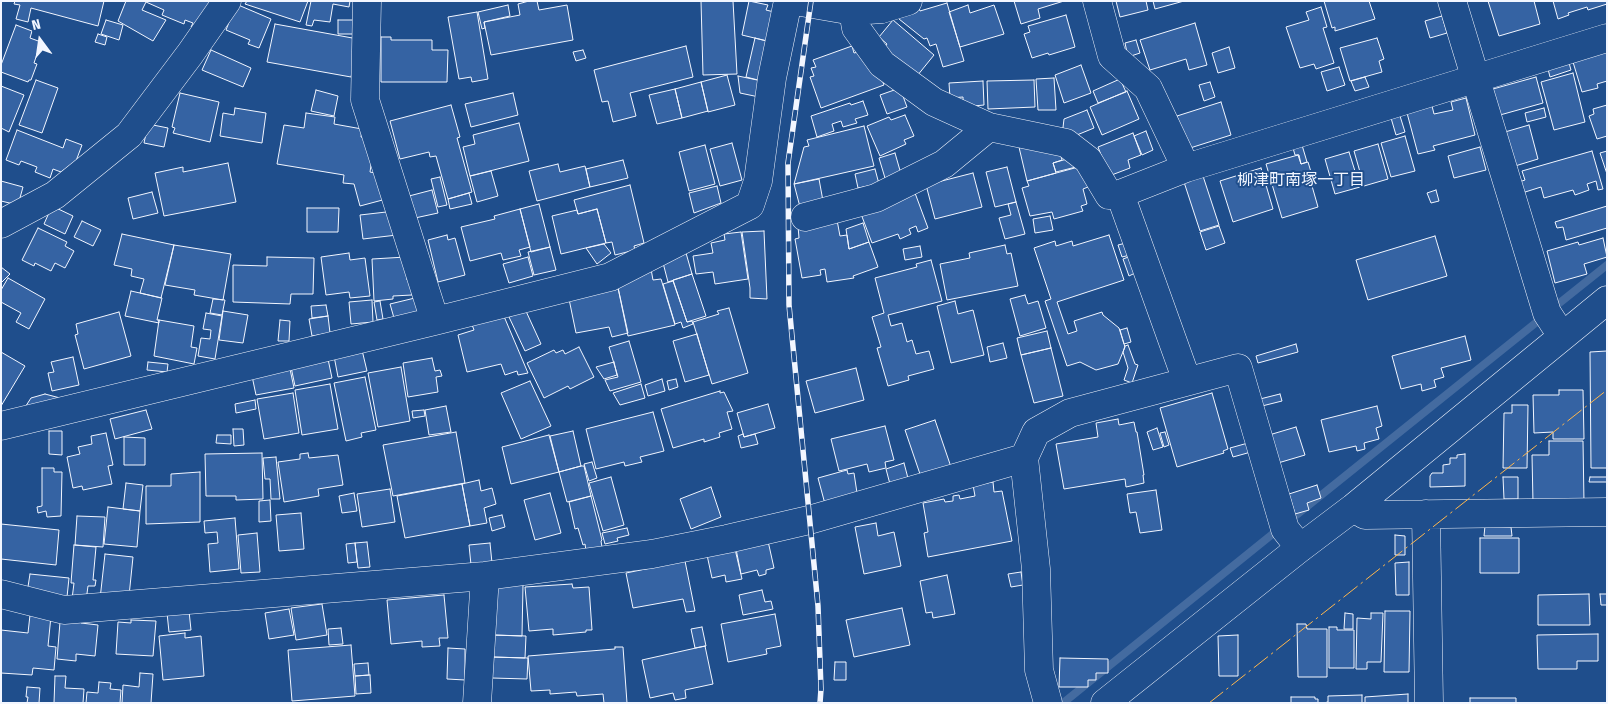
<!DOCTYPE html>
<html>
<head>
<meta charset="utf-8">
<style>
  body { margin:0 }
  #map { position:relative; width:1608px; height:704px; overflow:hidden; background:#1f4e8c; font-family:"Fira Sans Condensed",sans-serif }
  canvas { display:block }
  .frame { position:absolute; inset:0; border:2px solid #f2f6ff; pointer-events:none }
  .north { position:absolute; left:15px; top:15px; width:50px; height:50px; -webkit-text-stroke:4px #1f4e8c; paint-order:stroke; rotate:346deg; font-size:14px; font-weight:700; line-height:20px; text-align:center; color:#f2f6ff }
  .north::after { content:''; display:block; margin:auto; width:18px; height:22px; background:#f2f6ff; clip-path:polygon(50% 0,100% 100%,50% 72%,0 100%) }
</style>
</head>
<body>
<div id="map">
<canvas width="1608" height="704"></canvas>
<div class="frame"></div>
<div class="north">N</div>
</div>
<script>
const ctx = document.querySelector('canvas').getContext('2d');
ctx.lineJoin = 'round';
const toPath = rows => new Path2D(rows.map(r => 'M' + r).join(''));
function stroke(path, color, width, dash) { ctx.strokeStyle = color; ctx.lineWidth = width; ctx.lineCap = dash ? 'butt' : 'round'; ctx.setLineDash(dash || []); ctx.stroke(path); }
function paint(path, color) { ctx.fillStyle = color; ctx.fill(path, 'evenodd'); }
function label(font, color, halo, rows, align = 'center') {
  ctx.font = font + ' "Fira Sans Condensed","Noto Sans JP",sans-serif'; ctx.lineWidth = 4; ctx.setLineDash([]); ctx.textBaseline = 'middle'; ctx.strokeStyle = halo; ctx.fillStyle = color; for (const [text, x, y, turn = 0] of rows) {
    ctx.save(); ctx.translate(x, y); ctx.rotate((+turn || 0) * Math.PI / 180); ctx.textAlign = isNaN(turn) ? turn : align; if (halo) ctx.strokeText(text, 0, 0); ctx.fillText(text, 0, 0); ctx.restore();
  }
}
const stream = toPath([
  [1552,309,1607,265],
  [1289,521,1543,317],
  [1063,703,1280,528]
]);
const building = toPath([
  [15,1,104,1,98,26,31,8,28,22,16,19,20,5,14,4,15,1],
  [126,1,212,1,199,31,191,27,193,23,185,20,184,24,162,15,164,10,146,2,142,10,166,20,153,41,118,21,126,1],
  [247,1,308,1,300,22,245,4,247,1],
  [311,1,350,1,349,7,333,4,330,22,314,20,312,26,306,25,311,1],
  [529,1,537,1,539,10,567,5,573,40,491,55,484,22,520,15,518,4,529,1],
  [701,1,733,1,737,74,703,75,701,1],
  [749,1,768,5,766,10,778,13,771,42,742,35,749,1],
  [1014,1,1064,1,1038,9,1040,18,1021,24,1014,1],
  [1116,1,1146,1,1148,10,1120,17,1116,1],
  [1153,1,1184,1,1155,9,1153,1],
  [1324,1,1369,1,1375,19,1335,31,1335,27,1332,28,1324,1],
  [1488,1,1534,1,1540,24,1499,36,1488,1],
  [1553,1,1607,1,1607,4,1588,10,1587,7,1568,13,1569,15,1558,19,1553,1],
  [947,3,964,61,943,67,936,44,930,46,927,38,924,39,899,19,897,15,919,8,920,11,947,3],
  [236,4,271,19,259,48,248,44,250,40,226,30,236,4],
  [508,5,510,16,484,22,485,28,482,29,478,12,508,5],
  [968,5,970,13,994,5,1004,34,960,47,949,12,968,5],
  [1321,7,1327,27,1323,28,1334,63,1316,69,1314,64,1300,68,1286,27,1309,20,1306,12,1321,7],
  [477,12,488,79,472,82,471,77,459,79,448,17,477,12],
  [1066,15,1075,47,1049,55,1048,53,1032,58,1024,34,1030,32,1028,26,1066,15],
  [1442,16,1447,33,1430,38,1425,21,1442,16],
  [106,20,123,25,119,40,101,34,106,20],
  [338,20,356,20,356,34,338,34,338,20],
  [893,20,934,55,917,76,884,48,887,44,879,37,893,20],
  [1195,23,1207,65,1189,70,1186,59,1150,70,1140,40,1195,23],
  [275,24,358,39,351,77,267,62,275,24],
  [16,25,32,31,30,38,41,42,34,63,37,64,31,80,29,80,28,82,1,72,1,65,16,25],
  [98,34,107,37,105,45,95,42,98,34],
  [381,37,391,37,391,40,432,40,432,50,448,50,447,82,381,82,381,37],
  [755,38,771,42,762,81,746,77,755,38],
  [1377,38,1384,59,1379,61,1382,72,1350,81,1340,48,1377,38],
  [1136,40,1140,53,1128,57,1125,43,1136,40],
  [686,46,693,77,630,93,636,116,613,122,608,101,602,102,594,70,686,46],
  [852,46,854,53,858,52,876,64,884,85,821,108,810,77,814,76,811,68,816,67,813,60,852,46],
  [1229,47,1235,68,1218,73,1212,53,1229,47],
  [211,50,251,68,243,87,202,70,211,50],
  [583,50,586,58,576,61,573,52,583,50],
  [1607,51,1607,81,1597,84,1598,88,1582,92,1573,62,1607,51],
  [1569,63,1571,70,1550,77,1548,69,1569,63],
  [1081,65,1091,93,1064,103,1055,75,1081,65],
  [1339,67,1345,85,1327,91,1321,72,1339,67],
  [1573,73,1585,122,1554,130,1541,82,1573,73],
  [727,75,735,105,708,112,701,82,727,75],
  [738,76,762,81,759,97,740,93,738,76],
  [1365,77,1369,87,1355,91,1351,81,1365,77],
  [1536,77,1543,103,1500,115,1493,89,1536,77],
  [1054,78,1056,110,1038,110,1036,79,1054,78],
  [1120,79,1126,92,1098,103,1093,91,1120,79],
  [36,80,58,88,42,133,19,125,36,80],
  [1034,80,1035,107,988,109,987,81,1034,80],
  [983,81,984,105,963,107,963,97,950,98,949,83,983,81],
  [701,82,708,111,682,118,675,89,701,82],
  [1210,82,1215,97,1204,101,1199,85,1210,82],
  [1,86,24,95,9,132,1,128,1,86],
  [900,88,907,107,887,114,880,95,900,88],
  [675,89,682,118,657,124,649,95,675,89],
  [316,90,338,96,334,116,311,111,316,90],
  [1127,91,1139,119,1102,135,1090,107,1127,91],
  [180,93,219,102,210,142,173,133,175,128,172,127,180,93],
  [513,93,518,115,471,127,465,104,513,93],
  [1466,98,1475,135,1433,146,1435,150,1418,154,1407,113,1432,106,1434,114,1453,110,1451,102,1466,98],
  [863,101,868,115,855,119,857,123,843,127,841,121,832,124,834,131,817,137,811,116,850,103,851,105,863,101],
  [1221,102,1231,135,1187,149,1177,116,1221,102],
  [451,105,460,137,457,138,472,192,448,199,436,156,430,157,429,152,400,159,390,121,451,105],
  [1607,105,1607,136,1597,139,1589,116,1594,114,1593,109,1607,105],
  [235,108,266,113,262,143,220,136,223,113,234,115,235,108],
  [1544,108,1546,117,1527,122,1525,113,1544,108],
  [1087,110,1094,128,1072,137,1062,136,1064,119,1087,110],
  [306,113,335,117,334,124,362,129,361,137,375,139,370,172,384,175,390,198,360,206,354,184,343,183,344,175,277,164,284,125,304,128,306,113],
  [905,115,914,136,904,140,906,144,880,156,867,126,889,117,891,120,905,115],
  [1400,116,1405,132,1396,135,1391,118,1400,116],
  [519,123,529,161,470,176,463,147,475,144,473,135,519,123],
  [148,124,168,128,164,147,144,143,148,124],
  [1529,125,1538,159,1515,166,1505,132,1529,125],
  [864,126,874,166,794,184,804,147,809,146,807,140,864,126],
  [17,130,63,148,66,139,82,145,76,161,61,172,53,169,50,178,35,172,37,167,21,161,19,165,6,160,17,130],
  [1146,131,1153,150,1142,155,1134,136,1146,131],
  [1133,133,1141,155,1128,160,1130,168,1109,176,1098,147,1133,133],
  [1405,136,1415,171,1391,177,1381,143,1405,136],
  [732,143,742,180,720,186,710,149,732,143],
  [1018,143,1060,152,1062,160,1053,163,1056,173,1027,181,1018,143],
  [1378,144,1388,179,1364,186,1354,151,1378,144],
  [705,145,715,184,689,191,679,152,705,145],
  [1302,145,1307,162,1301,164,1299,155,1295,155,1293,148,1302,145],
  [1480,147,1486,170,1454,178,1448,156,1480,147],
  [1592,151,1603,189,1598,190,1596,181,1587,184,1589,190,1575,195,1573,190,1544,198,1541,187,1522,193,1519,182,1525,180,1522,171,1592,151],
  [1607,151,1607,174,1600,153,1607,151],
  [1349,152,1360,187,1335,194,1325,159,1349,152],
  [895,153,901,174,885,178,879,158,895,153],
  [1298,155,1301,164,1308,162,1315,185,1312,186,1318,207,1282,218,1266,164,1298,155],
  [1074,157,1076,167,1056,172,1053,163,1074,157],
  [623,160,628,178,590,187,586,169,623,160],
  [228,163,236,202,164,216,155,173,183,167,183,172,228,163],
  [558,164,560,172,585,166,590,187,537,201,529,171,558,164],
  [1082,166,1088,187,1083,189,1087,204,1081,206,1083,211,1054,219,1052,212,1030,216,1022,188,1029,186,1027,181,1082,166],
  [1007,167,1016,202,995,207,986,172,1007,167],
  [1261,168,1273,209,1233,222,1220,181,1261,168],
  [875,169,879,184,858,188,855,174,875,169],
  [491,171,498,196,477,202,470,176,491,171],
  [973,173,982,207,935,219,926,185,973,173],
  [1202,173,1219,225,1200,231,1183,179,1202,173],
  [440,177,447,205,438,207,431,179,440,177],
  [819,179,823,201,800,207,794,184,819,179],
  [1,181,23,187,18,205,1,201,1,181],
  [630,185,644,243,634,246,635,250,615,255,612,242,606,243,597,209,578,214,574,200,630,185],
  [717,186,721,203,694,213,689,193,717,186],
  [432,190,438,213,415,218,409,196,432,190],
  [1436,190,1439,201,1431,203,1427,193,1436,190],
  [152,192,158,213,133,219,128,198,152,192],
  [469,193,472,204,450,209,448,199,469,193],
  [915,193,928,228,918,232,916,226,909,229,911,234,900,239,898,234,872,243,861,214,915,193],
  [1016,202,1025,234,1005,239,999,218,1011,215,1008,204,1016,202],
  [539,204,550,247,531,252,520,209,539,204],
  [52,206,73,216,65,234,44,224,52,206],
  [1607,206,1607,228,1566,240,1563,227,1557,228,1555,222,1607,206],
  [307,208,339,208,338,232,307,232,307,208],
  [520,209,530,247,519,250,521,256,503,260,501,253,470,261,461,227,495,219,494,216,520,209],
  [597,209,606,243,561,254,552,216,577,210,578,214,597,209],
  [395,211,397,235,363,239,360,215,395,211],
  [1050,216,1053,230,1035,233,1033,219,1050,216],
  [837,220,840,236,847,235,849,249,869,242,878,267,853,276,854,278,827,282,825,269,820,270,821,275,802,278,795,239,799,238,798,226,837,220],
  [82,221,101,230,93,246,74,237,82,221],
  [863,223,869,242,849,249,846,229,863,223],
  [1219,226,1225,243,1206,250,1200,232,1219,226],
  [38,228,67,242,65,246,74,251,65,268,55,263,51,271,35,263,34,266,22,260,38,228],
  [764,231,767,299,750,298,750,288,742,232,764,231],
  [741,232,748,279,715,284,713,272,696,274,693,256,713,253,711,243,725,240,724,234,741,232],
  [122,234,174,245,161,298,140,293,144,279,131,276,132,269,114,265,122,234],
  [447,235,448,240,455,238,465,275,438,282,428,240,447,235],
  [1109,235,1124,280,1057,302,1068,334,1077,331,1074,321,1102,312,1103,315,1119,328,1125,347,1118,364,1096,370,1080,362,1067,366,1045,301,1051,299,1034,248,1055,241,1056,246,1072,241,1073,246,1109,235],
  [1435,236,1447,276,1368,300,1356,260,1435,236],
  [1603,238,1607,257,1584,264,1587,274,1555,283,1547,251,1578,242,1579,245,1603,238],
  [1126,243,1130,255,1122,257,1118,245,1126,243],
  [604,244,611,253,597,264,586,248,604,244],
  [174,245,231,254,223,300,194,295,195,290,165,285,174,245],
  [1005,245,1007,254,1011,253,1018,286,947,300,940,264,970,258,969,253,1005,245],
  [920,246,922,257,905,260,903,249,920,246],
  [550,247,556,270,534,275,528,252,550,247],
  [349,253,350,260,365,258,370,296,350,298,349,292,326,295,321,257,349,253],
  [686,253,692,274,668,282,662,259,686,253],
  [1131,256,1137,272,1129,276,1123,259,1131,256],
  [267,257,314,258,313,294,291,294,290,304,233,302,233,265,267,266,267,257],
  [406,257,407,280,411,279,412,295,393,296,393,299,374,301,372,259,406,257],
  [528,257,533,276,509,283,503,264,528,257],
  [931,260,942,301,888,315,891,326,902,323,907,342,912,340,916,354,929,351,934,369,908,376,909,380,888,386,877,348,881,347,872,317,884,313,875,278,917,267,916,264,931,260],
  [1,267,10,274,1,283,1,267],
  [651,269,653,280,661,279,675,325,628,336,617,283,651,269],
  [692,274,706,316,687,322,673,280,692,274],
  [8,278,45,299,29,329,16,322,21,313,1,302,1,290,8,278],
  [673,281,687,322,692,321,693,324,683,328,681,322,675,324,663,284,673,281],
  [617,283,628,333,612,337,609,327,576,333,569,299,617,283],
  [131,291,162,298,157,320,159,320,159,323,125,316,131,291],
  [1025,295,1028,304,1038,301,1046,328,1020,336,1010,299,1025,295],
  [419,297,422,311,394,318,390,304,419,297],
  [213,299,225,300,222,315,210,313,213,299],
  [372,300,373,322,351,324,349,302,372,300],
  [380,301,383,319,377,320,374,302,380,301],
  [955,301,958,314,973,310,984,355,951,363,937,306,955,301],
  [326,305,328,316,312,318,311,306,326,305],
  [729,308,748,373,712,384,693,322,719,314,717,311,729,308],
  [525,309,541,344,525,351,509,317,525,309],
  [223,311,248,315,243,343,219,340,223,311],
  [119,312,131,356,84,369,75,335,78,334,76,324,119,312],
  [206,313,222,316,215,359,198,356,201,338,210,339,211,330,203,329,206,313],
  [503,314,528,373,518,375,517,371,505,375,501,364,467,372,458,335,474,330,471,322,503,314],
  [328,316,330,333,312,336,309,319,328,316],
  [159,320,194,326,191,347,197,348,194,364,154,356,159,320],
  [280,320,290,321,289,341,278,341,280,320],
  [1127,328,1131,342,1124,344,1120,330,1127,328],
  [1047,331,1051,348,1021,355,1017,338,1047,331],
  [697,334,709,375,685,382,673,341,697,334],
  [1465,336,1471,360,1441,368,1444,377,1434,380,1436,387,1422,391,1421,384,1401,389,1392,356,1465,336],
  [629,341,641,382,610,391,605,380,618,377,609,347,629,341],
  [1003,343,1007,358,990,362,987,347,1003,343],
  [1296,344,1298,352,1258,363,1256,356,1296,344],
  [1128,345,1135,364,1138,365,1132,383,1124,380,1128,368,1123,352,1125,346,1128,345],
  [579,347,594,377,570,389,568,386,544,398,527,363,554,350,556,353,563,350,565,354,579,347],
  [1051,348,1063,396,1034,403,1021,355,1051,348],
  [362,350,367,371,338,377,334,356,362,350],
  [1607,351,1607,468,1591,468,1590,352,1607,351],
  [1,352,25,366,1,406,1,352],
  [73,357,79,385,52,391,48,373,54,372,51,362,73,357],
  [432,358,435,371,440,370,442,376,436,377,438,392,408,397,403,363,432,358],
  [328,359,332,378,295,386,291,367,328,359],
  [148,362,168,364,167,372,147,370,148,362],
  [614,362,617,375,604,379,596,367,614,362],
  [401,367,410,421,378,427,368,373,401,367],
  [856,368,864,400,815,413,806,381,856,368],
  [290,369,294,388,256,395,252,376,290,369],
  [365,377,376,430,361,433,362,437,346,441,334,383,365,377],
  [662,379,665,391,648,396,645,385,662,379],
  [676,379,678,387,669,390,667,381,676,379],
  [530,381,551,426,521,439,501,393,530,381],
  [330,384,338,429,302,435,295,390,330,384],
  [641,384,645,398,620,405,613,393,641,384],
  [1559,390,1583,390,1584,439,1553,439,1553,432,1534,433,1533,395,1559,395,1559,390],
  [720,391,720,393,724,392,733,411,727,412,732,429,719,433,720,437,704,442,704,439,673,448,661,409,720,391],
  [293,393,299,433,264,439,257,399,293,393],
  [1212,393,1228,449,1223,451,1224,453,1177,467,1160,408,1212,393],
  [45,394,60,398,20,415,31,398,45,394],
  [1280,394,1282,401,1262,406,1260,399,1280,394],
  [255,400,256,409,236,413,235,404,255,400],
  [768,404,775,428,744,437,737,413,768,404],
  [1512,405,1528,405,1527,468,1503,468,1504,413,1512,413,1512,405],
  [446,406,451,432,429,435,425,410,446,406],
  [1377,406,1382,426,1376,428,1379,439,1364,443,1365,449,1357,451,1356,446,1329,452,1321,420,1377,406],
  [146,410,152,429,115,439,110,419,146,410],
  [424,410,425,416,413,418,412,411,424,410],
  [653,412,664,451,640,457,642,462,625,466,624,462,596,469,586,429,653,412],
  [1118,419,1119,425,1134,422,1136,432,1137,432,1144,475,1143,475,1144,483,1126,487,1125,479,1064,489,1056,444,1098,437,1096,423,1118,419],
  [935,420,951,467,921,477,905,430,935,420],
  [885,426,894,460,885,462,886,468,869,472,867,464,839,471,831,439,885,426],
  [1296,427,1305,455,1278,463,1269,435,1296,427],
  [1157,428,1163,447,1153,450,1147,432,1157,428],
  [233,429,243,429,244,445,234,446,233,429],
  [49,431,62,431,62,455,49,454,49,431],
  [573,431,581,466,559,472,550,436,573,431],
  [456,432,465,483,393,496,383,445,456,432],
  [1165,432,1169,445,1164,447,1160,433,1165,432],
  [106,433,113,465,108,466,112,484,83,490,82,486,73,488,67,457,80,454,78,447,92,444,91,436,106,433],
  [743,434,744,437,755,434,758,444,741,448,738,436,743,434],
  [217,435,231,435,231,444,216,443,217,435],
  [549,435,559,472,511,484,502,447,549,435],
  [124,437,145,438,145,465,124,465,124,437],
  [1549,441,1583,441,1584,503,1533,503,1532,455,1549,455,1549,441],
  [1248,443,1251,452,1233,457,1230,448,1248,443],
  [262,453,263,499,236,500,236,496,206,496,205,454,262,453],
  [308,453,309,458,338,455,343,485,318,489,319,496,284,502,278,462,300,459,300,454,308,453],
  [1465,454,1465,486,1430,487,1430,476,1432,473,1443,473,1443,465,1450,464,1450,458,1457,458,1457,455,1465,454],
  [276,457,280,499,271,499,270,479,265,479,263,458,276,457],
  [592,462,597,478,589,481,584,464,592,462],
  [904,463,909,482,891,488,886,469,904,463],
  [581,466,584,466,591,496,567,502,559,472,581,466],
  [42,468,54,468,54,472,62,472,61,516,47,517,46,511,38,513,37,507,42,506,42,468],
  [847,470,848,474,854,473,857,493,825,504,818,478,847,470],
  [200,472,200,522,146,524,146,486,171,486,171,474,200,472],
  [611,477,624,525,603,531,589,483,611,477],
  [1503,477,1518,477,1518,499,1504,499,1503,477],
  [1590,477,1607,477,1607,482,1589,482,1590,477],
  [479,480,481,491,492,488,496,504,484,508,487,523,470,526,462,484,479,480],
  [993,482,994,492,1002,491,1012,541,928,557,924,533,928,532,923,503,944,499,945,502,953,501,953,496,959,495,960,499,975,496,973,485,993,482],
  [126,483,143,485,140,511,123,509,126,483],
  [462,484,470,526,405,538,397,496,462,484],
  [1317,485,1321,498,1307,503,1309,510,1295,514,1289,494,1317,485],
  [711,487,721,517,691,529,680,499,711,487],
  [390,489,395,522,362,527,357,494,390,489],
  [1156,490,1162,530,1140,533,1136,512,1130,513,1127,494,1156,490],
  [354,493,357,511,342,513,339,496,354,493],
  [550,493,561,533,535,540,524,500,550,493],
  [591,496,602,540,601,541,602,547,586,551,585,544,583,545,578,528,575,529,569,502,591,496],
  [270,500,271,521,259,522,259,501,270,500],
  [108,507,140,511,137,547,104,544,108,507],
  [301,513,304,549,279,551,276,515,301,513],
  [502,515,505,527,492,531,489,518,502,515],
  [77,516,105,517,103,547,75,545,77,516],
  [235,518,239,569,210,572,208,544,218,543,217,532,205,533,204,521,235,518],
  [876,523,878,536,894,532,901,566,864,574,855,527,876,523],
  [1,524,59,530,56,565,1,559,1,524],
  [1485,526,1511,527,1512,536,1484,536,1485,526],
  [627,528,629,535,617,538,618,541,605,544,602,533,627,528],
  [257,533,260,572,241,573,238,535,257,533],
  [1395,535,1405,536,1405,555,1395,555,1395,535],
  [1480,538,1519,538,1519,573,1480,573,1480,538],
  [768,541,774,568,766,570,766,574,759,576,757,570,741,574,736,549,768,541],
  [367,542,370,567,358,568,355,543,367,542],
  [355,543,357,562,348,563,346,544,355,543],
  [490,543,492,563,471,565,469,545,490,543],
  [74,545,96,547,93,580,96,580,95,586,88,586,86,601,72,599,74,583,71,583,74,545],
  [735,549,742,579,726,582,725,575,712,578,707,555,735,549],
  [105,554,133,557,129,596,100,599,105,554],
  [685,561,695,611,686,612,683,599,633,608,626,573,685,561],
  [1409,562,1409,595,1396,595,1395,563,1409,562],
  [1021,572,1023,585,1011,587,1008,574,1021,572],
  [30,574,69,578,67,597,27,593,30,574],
  [947,575,955,614,933,618,932,612,926,613,920,581,947,575],
  [497,584,523,585,522,636,492,635,497,584],
  [572,584,573,588,589,587,592,630,586,630,586,632,553,635,553,629,529,631,525,587,572,584],
  [762,590,765,602,771,601,773,609,743,615,739,595,762,590],
  [1589,594,1590,625,1538,625,1538,595,1589,594],
  [1600,594,1607,594,1607,605,1601,605,1600,594],
  [444,595,448,638,439,638,440,646,422,647,422,641,391,644,387,600,444,595],
  [322,604,327,635,296,640,291,608,322,604],
  [902,608,910,645,854,657,846,620,902,608],
  [289,609,294,635,269,639,265,613,289,609],
  [189,611,191,630,169,632,167,613,189,611],
  [1385,611,1410,611,1409,672,1384,672,1385,611],
  [1345,613,1353,614,1353,629,1344,629,1345,613],
  [1371,613,1383,613,1381,662,1367,662,1367,669,1356,669,1357,618,1371,619,1371,613],
  [775,614,781,646,766,649,767,654,728,662,721,624,775,614],
  [30,615,51,616,48,646,56,647,54,670,33,668,32,675,1,673,1,630,28,633,30,615],
  [131,620,156,621,153,656,116,654,118,622,131,623,131,620],
  [60,622,82,622,81,623,98,625,95,656,76,654,76,661,57,659,60,622],
  [1297,624,1306,624,1307,629,1327,629,1327,677,1298,677,1297,624],
  [702,627,706,646,695,648,691,629,702,627],
  [1329,627,1337,627,1337,630,1354,630,1354,668,1329,668,1329,627],
  [341,628,343,644,329,645,328,629,341,628],
  [185,633,185,638,201,636,204,676,163,680,159,636,185,633],
  [1598,634,1598,661,1577,661,1577,669,1538,669,1537,635,1598,634],
  [494,635,526,636,525,658,493,657,494,635],
  [1238,635,1238,676,1219,676,1218,636,1238,635],
  [351,645,355,696,292,701,288,650,351,645],
  [705,646,713,684,685,690,686,698,675,700,673,693,650,698,642,660,705,646],
  [615,647,623,647,627,703,604,703,603,694,577,696,576,692,550,694,550,690,531,691,528,656,615,649,615,647],
  [448,648,465,649,465,680,447,679,448,648],
  [491,657,528,658,527,679,492,678,491,657],
  [1060,658,1108,659,1108,673,1096,673,1096,680,1088,680,1088,687,1059,687,1060,658],
  [835,662,846,662,846,680,834,680,835,662],
  [368,663,369,675,355,676,354,664,368,663],
  [140,673,153,674,151,703,122,703,123,685,139,687,140,673],
  [370,675,371,693,356,694,355,676,370,675],
  [55,676,66,676,65,688,84,689,83,703,54,703,55,676],
  [99,682,111,683,110,689,121,690,120,703,86,703,87,692,98,693,99,682],
  [27,687,40,688,39,703,27,703,28,697,26,697,27,687],
  [1408,694,1408,703,1365,703,1365,697,1408,694],
  [1362,695,1362,703,1323,703,1328,702,1328,696,1362,695],
  [1291,697,1315,697,1315,699,1318,699,1318,703,1291,703,1291,697],
  [1470,698,1516,698,1516,703,1470,703,1470,698]
]);
const minor = toPath([
  [367,1,365,100,435,321],
  [795,1,853,11,882,9,908,1],
  [1097,1,1112,56,1148,88,1186,168],
  [1452,1,1547,313,1562,336],
  [853,11,856,28,882,64,934,102,989,127,1066,143,1088,160,1109,195,1120,194,1187,381],
  [1120,194,1186,168,1607,38],
  [805,217,876,198,944,164,989,127],
  [1,224,55,195,129,135,190,54,227,1],
  [1,426,435,321,610,277,750,205,758,181,772,78,788,1],
  [1353,508,1365,515,1607,512],
  [1426,514,1429,703],
  [1,594,64,610,485,576,652,554,727,539,809,520,1024,458],
  [477,703,485,576],
  [1048,703,1039,670,1036,569,1024,458,1036,432,1070,413,1238,368,1285,529,1300,548],
  [1105,703,1300,548,1353,508,1607,300]
]);
const rail = toPath([
  [811,1,788,163,789,305,818,606,821,689,820,703]
]);
const power = toPath([
  [1209,703,1607,390]
]);
const neighbourhoodNames = [
  ["柳津町南塚一丁目",1301,181]
];
stroke(stream, '#446ba0', 8);
paint(building, '#3563a3');
stroke(building, '#f2f6ff', 1);
stroke(minor, '#f2f6ff', 29);
stroke(minor, '#1f4e8c', 28);
stroke(rail, '#f2f6ff', 5.5);
stroke(rail, '#1f4e8c', 4, [11]);
stroke(power, '#ffb74d', 1, [18, 4, 2.5, 4]);
label('16px', '#f2f6ff', '#1f4e8c', neighbourhoodNames);
</script>
</body>
</html>
